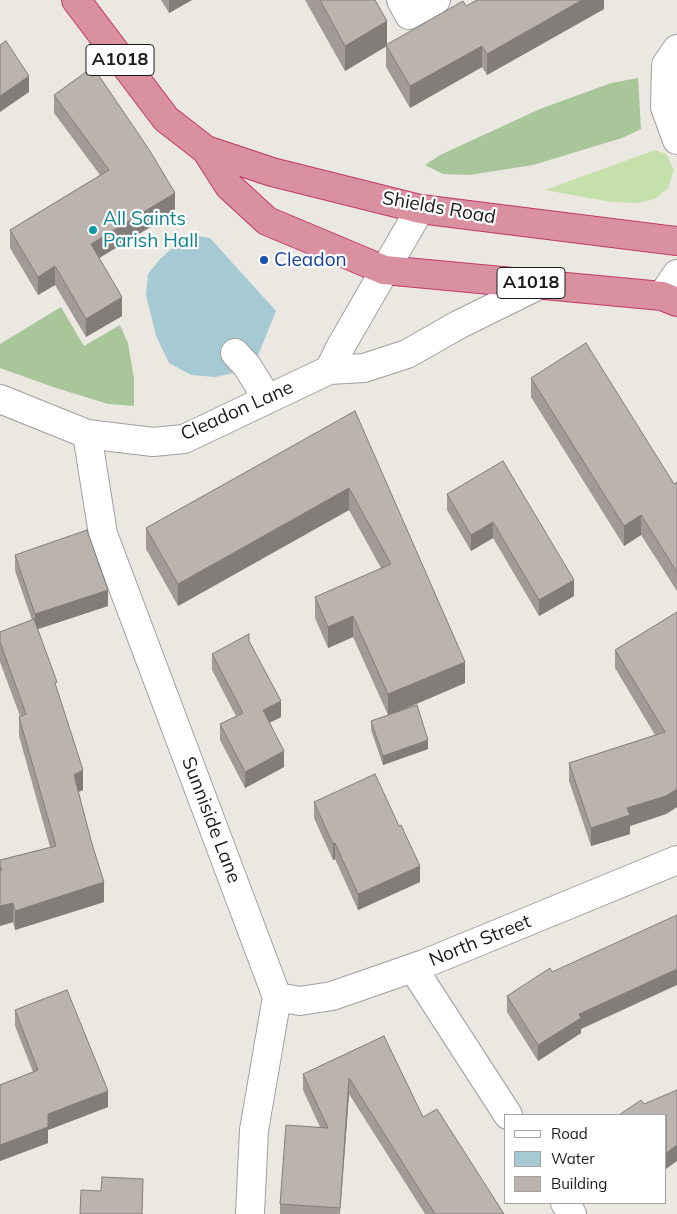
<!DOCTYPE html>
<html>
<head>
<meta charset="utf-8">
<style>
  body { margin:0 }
  #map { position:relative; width:677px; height:1214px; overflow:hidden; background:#ebe8e1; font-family:Mulish,sans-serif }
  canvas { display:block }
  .legend { position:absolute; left:504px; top:1114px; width:162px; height:90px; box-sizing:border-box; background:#fff; border:1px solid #a4a4a4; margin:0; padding:6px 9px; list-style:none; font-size:15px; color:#1b1b1b }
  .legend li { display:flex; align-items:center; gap:10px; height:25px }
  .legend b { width:25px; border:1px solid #a4a4a4 }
</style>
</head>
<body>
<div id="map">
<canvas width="677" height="1214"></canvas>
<ul class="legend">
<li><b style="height:6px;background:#fff"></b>Road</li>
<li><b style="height:14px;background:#a6cad4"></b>Water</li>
<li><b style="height:14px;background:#bbb3ae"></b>Building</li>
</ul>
</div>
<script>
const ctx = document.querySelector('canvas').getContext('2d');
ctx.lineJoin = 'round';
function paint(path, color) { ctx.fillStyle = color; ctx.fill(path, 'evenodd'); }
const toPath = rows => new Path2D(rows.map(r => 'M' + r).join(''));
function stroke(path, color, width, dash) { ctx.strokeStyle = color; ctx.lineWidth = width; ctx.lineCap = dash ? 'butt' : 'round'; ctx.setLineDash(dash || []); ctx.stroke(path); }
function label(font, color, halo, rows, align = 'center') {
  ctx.font = font + ' Mulish,sans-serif'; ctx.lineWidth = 4.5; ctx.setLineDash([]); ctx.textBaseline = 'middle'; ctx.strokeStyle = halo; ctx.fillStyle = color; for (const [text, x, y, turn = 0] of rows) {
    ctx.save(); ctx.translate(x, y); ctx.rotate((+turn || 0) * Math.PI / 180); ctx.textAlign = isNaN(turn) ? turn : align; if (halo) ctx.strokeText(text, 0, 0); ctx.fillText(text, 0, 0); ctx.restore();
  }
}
const grass = toPath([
  [655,150,666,154,674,170,668,188,655,199,638,203,611,202,545,190]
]);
const forest = toPath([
  [638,78,641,129,622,138,533,165,469,175,443,174,425,165,440,155,540,109,611,83],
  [61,307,84,346,120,325,128,343,134,379,134,406,108,404,53,387,0,368,0,344]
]);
const water = toPath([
  [197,236,210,238,276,311,257,358,238,372,215,377,191,375,169,363,156,336,146,295,148,274,160,259,184,238]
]);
const minor = toPath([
  [401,0,409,15,436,0],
  [677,49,666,65,665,107,677,140],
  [662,296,677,274],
  [235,353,247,366,267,398],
  [329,370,364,368,407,354,458,325,541,284],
  [0,399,87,434,153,442,184,439,329,370,341,346,420,209],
  [87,434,103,534,277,997,254,1130,250,1214],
  [413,968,508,1115],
  [277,997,300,1001,332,996,424,964,677,860],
  [565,1203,572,1214]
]);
const highway = toPath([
  [76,0,166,119,206,150,272,172,420,209,677,241],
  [206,150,229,186,267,221,384,270,662,296,677,302]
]);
const wall = toPath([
  [161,0,192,0,169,13],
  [305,0,375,0,387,45,466,6,604,0,604,9,487,75,482,67,410,108,386,67,386,46,345,71],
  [54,95,175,212,99,258,122,316,86,337,55,285,38,295,10,248,10,230,100,175,54,113],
  [531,378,674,484,677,482,677,591,641,535,624,546,531,397],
  [355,411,465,683,395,713,428,749,383,765,371,730,371,721,388,715,353,637,328,648,315,618,315,597,381,568,349,510,178,606,146,549,146,528],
  [503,461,574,596,539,616,493,538,471,551,447,510,447,494],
  [15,555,108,606,38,629,57,691,83,790,78,792,104,902,15,930,13,922,0,926,0,860,50,847,19,736,19,717,20,716,0,662,0,632,32,620,15,571],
  [677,612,677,807,666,814,630,826,630,834,591,846,569,781,569,763,655,735,615,668,615,650],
  [249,641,281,717,269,723,284,767,245,788,220,740,220,724,236,716,212,670,212,654],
  [314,802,399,826,420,882,358,910,335,859,333,860,314,818],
  [552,972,581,1029,581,1033,538,1061,507,1012,507,996],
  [15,1010,108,1107,48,1130,48,1143,0,1161,0,1085,33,1072,15,1026],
  [384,1036,423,1117,504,1214,425,1214,349,1094,340,1214,280,1214,280,1204,320,1127,303,1090,303,1074]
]);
const shadedWall = toPath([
  [169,0,192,0,169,13],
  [582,0,604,0,604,9,487,75,487,54],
  [387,21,387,46,345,71,345,46],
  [482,46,482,67,410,108,410,86],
  [29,76,29,92,0,112,0,96],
  [175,193,175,212,91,263,91,244],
  [55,266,55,285,38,295,38,277],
  [122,297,122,316,86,337,86,319],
  [349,488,349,510,178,606,178,584],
  [641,515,641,535,624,546,624,526],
  [493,522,493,538,471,551,471,535],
  [574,580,574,596,539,616,539,600],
  [108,590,108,606,35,630,35,614],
  [353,616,353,637,328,648,328,627],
  [465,662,465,683,388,716,388,694],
  [281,701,281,717,263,726,263,710],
  [428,740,428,749,383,765,383,756],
  [284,751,284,767,245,788,245,772],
  [83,770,83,790,74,794,74,775],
  [677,789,677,807,666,814,630,826,630,834,591,846,591,828,627,808],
  [335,843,335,859,333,860,333,844],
  [420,866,420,882,358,910,358,894],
  [104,882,104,902,15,930,15,911],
  [13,903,13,922,0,926,0,906],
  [677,969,677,985,581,1029,581,1033,538,1061,538,1045,579,1014],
  [349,1078,349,1094,340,1214],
  [108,1091,108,1107,48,1130,48,1143,0,1161,0,1145,48,1114],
  [677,1145,677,1161,666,1169,666,1153]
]);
const building = toPath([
  [320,0,375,0,387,21,345,46,320,0],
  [477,0,582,0,487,54,482,46,410,86,386,45,463,1,466,6,477,0],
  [6,41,29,76,0,96,0,45,6,41],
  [93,67,150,151,175,193,91,244,122,297,86,319,55,266,38,277,10,230,109,170,54,95,93,67],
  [586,343,674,484,677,482,677,572,641,515,624,526,531,378,586,343],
  [355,411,465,662,388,694,353,616,328,627,315,597,391,564,349,488,178,584,146,528,355,411],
  [503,461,574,580,539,600,493,522,471,535,447,494,503,461],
  [87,530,108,590,35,614,15,555,87,530],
  [677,612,677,789,666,796,627,808,630,815,591,828,569,763,665,732,615,650,677,612],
  [34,619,57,682,55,683,83,770,74,775,92,844,104,882,15,911,13,903,0,906,0,870,2,870,0,865,0,860,56,846,19,717,26,714,0,642,0,632,34,619],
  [249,634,249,641,281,701,263,710,284,751,245,772,220,724,243,713,212,654,249,634],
  [417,705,428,740,383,756,371,721,417,705],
  [375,774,399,826,401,825,420,866,358,894,335,843,333,844,314,802,375,774],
  [677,915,677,969,579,1014,581,1018,538,1045,507,996,550,968,552,972,677,915],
  [67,990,108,1091,48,1114,48,1127,0,1145,0,1085,38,1070,15,1010,67,990],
  [384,1036,423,1117,437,1109,504,1214,435,1214,349,1078,340,1208,280,1204,286,1125,328,1128,303,1074,384,1036],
  [677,1090,677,1145,666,1153,666,1115,619,1115,641,1100,644,1104,677,1090],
  [102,1177,143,1179,142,1214,80,1214,81,1190,101,1191,102,1177]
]);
const markers = [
  [93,230,5,"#0f9aa8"],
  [264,260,5,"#1a4fb4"]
];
const shields = [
  [120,60,68],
  [531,283,68]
];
const shieldNames = [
  ["A1018",120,60],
  ["A1018",531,283]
];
const streetNames = [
  ["Shields Road",439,208,10],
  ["Cleadon Lane",237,411,-24],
  ["Sunniside Lane",211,820,69],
  ["North Street",480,941,-22]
];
const cultureNames = [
  ["All Saints",103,219],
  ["Parish Hall",103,241]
];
const transitNames = [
  ["Cleadon",274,260]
];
paint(grass, '#c6e0ac');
paint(forest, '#a8c69a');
paint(water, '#a6cad4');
stroke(minor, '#9f9f9f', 30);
stroke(highway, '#c03768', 30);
stroke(minor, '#fff', 28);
stroke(highway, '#da919f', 28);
paint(wall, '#a19a96');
paint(shadedWall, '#837d7a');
paint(building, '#bbb3ae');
stroke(building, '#837d7a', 1);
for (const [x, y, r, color] of markers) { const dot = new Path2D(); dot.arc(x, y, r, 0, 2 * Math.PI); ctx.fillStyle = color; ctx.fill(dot); stroke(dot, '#fff', 2); }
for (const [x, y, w] of shields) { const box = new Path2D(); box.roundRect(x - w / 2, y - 15.5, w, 31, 4); ctx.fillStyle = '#fff'; ctx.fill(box); stroke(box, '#1b1b1b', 1); }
label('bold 18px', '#1b1b1b', null, shieldNames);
label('19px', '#1b1b1b', '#fff', streetNames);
label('19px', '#0d838f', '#fff', cultureNames, 'left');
label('19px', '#164399', '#fff', transitNames, 'left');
</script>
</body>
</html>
